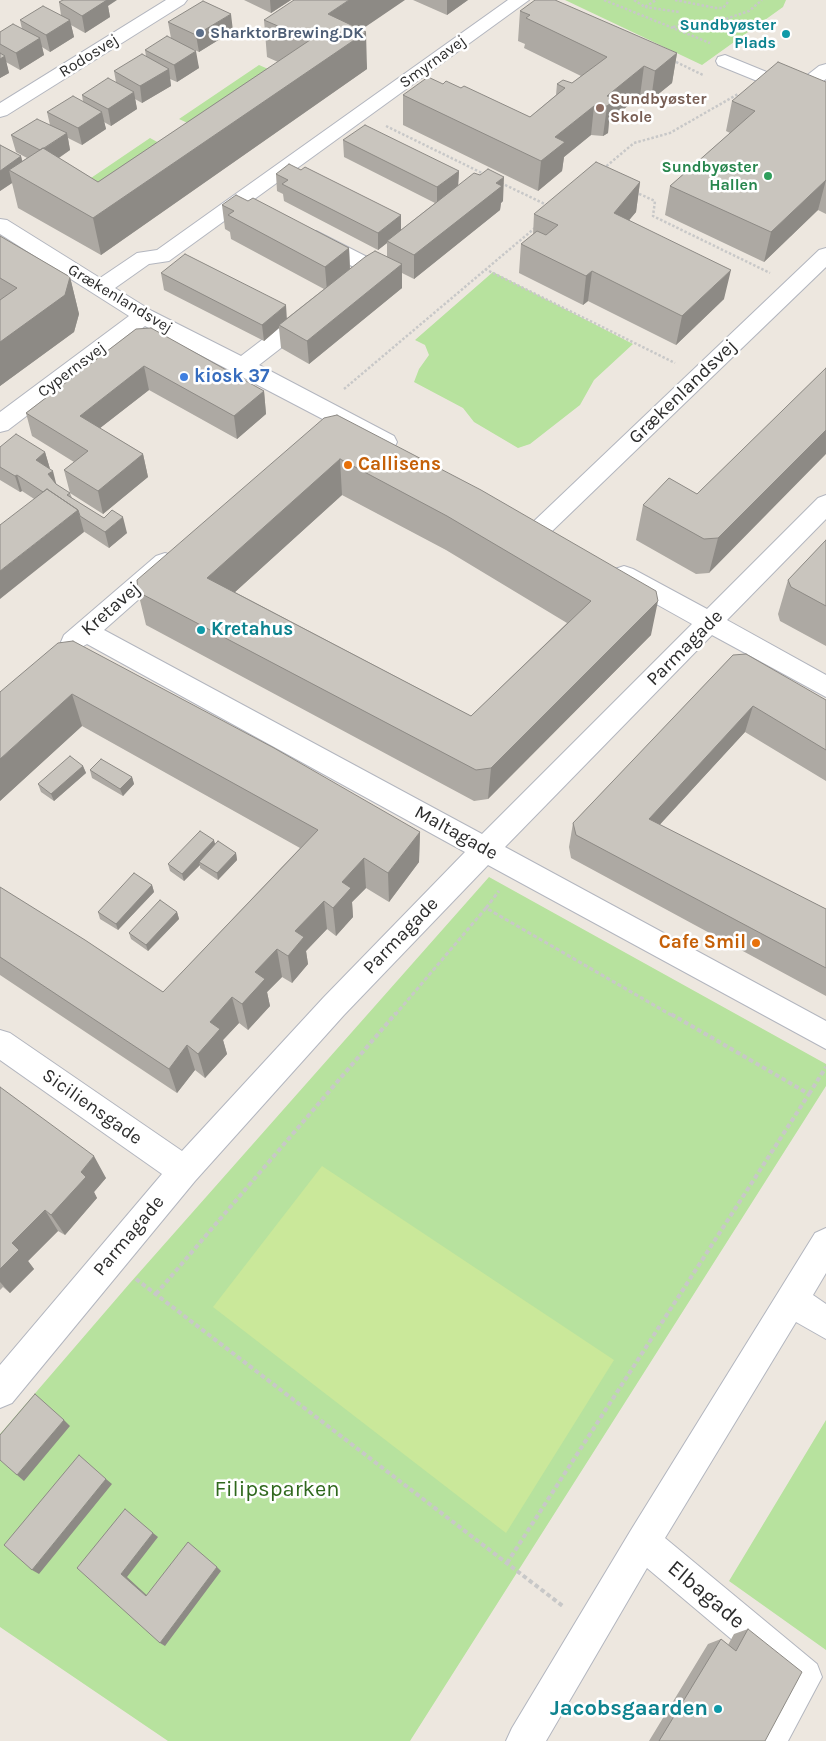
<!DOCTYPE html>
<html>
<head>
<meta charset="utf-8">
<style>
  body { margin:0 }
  canvas { display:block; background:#ede7df }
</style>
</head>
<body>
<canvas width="826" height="1741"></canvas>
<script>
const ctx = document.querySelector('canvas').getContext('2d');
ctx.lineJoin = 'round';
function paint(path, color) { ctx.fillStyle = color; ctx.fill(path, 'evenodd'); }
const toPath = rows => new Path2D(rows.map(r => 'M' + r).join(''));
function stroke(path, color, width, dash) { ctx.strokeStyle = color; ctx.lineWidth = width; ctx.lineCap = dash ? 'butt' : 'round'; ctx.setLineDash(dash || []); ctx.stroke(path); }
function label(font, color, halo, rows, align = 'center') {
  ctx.font = font + ' Karla,sans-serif'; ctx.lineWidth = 5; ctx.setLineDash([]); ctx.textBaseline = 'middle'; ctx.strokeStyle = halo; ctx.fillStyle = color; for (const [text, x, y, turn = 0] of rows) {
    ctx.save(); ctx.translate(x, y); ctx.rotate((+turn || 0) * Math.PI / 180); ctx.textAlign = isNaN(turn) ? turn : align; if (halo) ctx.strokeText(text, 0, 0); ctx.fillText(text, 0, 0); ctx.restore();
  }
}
const green = toPath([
  [565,0,786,0,783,7,702,65],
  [259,65,289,78,209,133,179,119],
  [150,138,179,154,116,196,88,180],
  [493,272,633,344,594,380,580,405,530,444,518,448,474,422,463,408,414,382,419,369,429,355,425,345,415,340],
  [489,877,826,1064,826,1086,410,1741,168,1741,0,1627,0,1434,130,1283],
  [826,1420,826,1650,729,1581]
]);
const pitch = toPath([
  [322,1166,614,1360,506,1533,213,1307]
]);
const pathFar2 = toPath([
  [604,0,710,43],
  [634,0,645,7,656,0],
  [675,0,716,8,723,8,728,2,727,0],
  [645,7,679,12],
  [673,27,696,22,717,22,749,11,762,0],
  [672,60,703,75],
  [386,126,486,175],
  [603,169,634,143,670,133,738,94],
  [501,183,549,206],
  [635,192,655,201,653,216,770,273],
  [485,269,675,363],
  [344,389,536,227]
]);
const pathFar1 = toPath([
  [486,908,499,891],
  [395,1015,486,908,671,1015]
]);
const path = toPath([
  [809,1094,826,1067],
  [136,1279,564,1607],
  [156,1294,396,1013],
  [507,1563,809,1094,669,1013]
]);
const minor = toPath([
  [166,0,187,0,184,4,7,115,0,117,0,103,166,0],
  [508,0,529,0,169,261,149,264,115,288,152,311,241,356,301,310,309,308,317,310,320,315,317,320,259,365,394,436,397,442,394,448,386,450,378,448,145,326,8,430,0,432,0,412,129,316,0,234,0,219,7,220,100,278,137,253,157,250,508,0],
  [725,55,796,84,819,66,826,64,826,79,811,90,826,96,826,109,718,65,716,61,718,57,725,55],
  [316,231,377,262,380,267,377,272,370,274,363,272,309,243,306,238,309,233,316,231],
  [826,248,826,267,548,535,540,538,532,535,528,529,532,523,819,250,826,248],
  [826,495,826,519,727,620,826,675,826,697,712,635,505,847,826,1021,826,1049,488,865,344,1015,195,1181,12,1403,0,1408,0,1365,162,1174,0,1060,0,1030,10,1033,182,1151,324,997,465,852,87,644,73,652,64,649,61,642,64,635,156,556,165,553,174,556,177,562,174,568,104,630,482,834,692,624,615,581,612,575,615,569,624,566,633,569,707,609,818,498,826,495],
  [826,1228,826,1273,813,1295,826,1304,826,1339,796,1322,665,1538,817,1664,822,1677,788,1741,748,1741,781,1681,647,1568,546,1741,506,1741,512,1728,631,1530,815,1233,826,1228]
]);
const wall = toPath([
  [244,0,291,0,271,13],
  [413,0,468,0,447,15],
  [59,2,108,6,110,17,85,33,71,25,74,37,50,52,42,47,44,55,20,70,6,62,9,73,0,78,0,32,22,29,20,20,61,15],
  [520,11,677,53,672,83,651,100,640,96,609,121,608,133,603,136,591,135,564,157,562,171,538,191,403,125,403,95,443,84,530,117,556,95,557,84,572,83,581,76,524,48,525,44,518,41],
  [264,20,362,30,367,69,101,255,18,208,12,183,0,191,0,145,21,156,22,161,27,158,16,152,11,135,50,125,47,112,83,102,82,95,116,82,114,71,146,56,145,50,171,38,168,22,233,31,199,52,193,49,199,68,177,82,170,79,171,86,142,103,135,99,137,109,111,126,104,122,106,129,82,145,68,138,70,150,59,158,98,182,278,62,267,57],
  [826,82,826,214,818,210,764,262,665,215,670,186,730,133,726,131,732,101],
  [343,140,459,171,458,185,503,201,501,203,500,210,414,279,402,273,402,288,309,364,281,348,279,328,264,341,164,290,161,273,287,318,324,289,231,239,230,232,225,229,222,205,248,201,349,248,350,269,387,257,387,243,378,250,284,201,283,194,277,191,276,174,301,170,401,215,401,230,435,203,344,157],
  [640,182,636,212,629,220,724,299,676,345,588,301,583,305,519,273,521,244,533,235,534,214],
  [0,236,70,277,79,314,74,332,0,386],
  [136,329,264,391,266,414,237,439,149,390,100,428,143,454,148,477,103,514,70,493,64,470,74,462,32,436,26,413],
  [826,368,709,573,696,574,636,540,643,505,697,494],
  [324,418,651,635,488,799,474,801,146,625,138,592],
  [342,495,446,550,567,623,471,716,235,592],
  [0,447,45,452,50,469,56,484,70,493,72,498,127,533,109,548,22,491,20,492,0,480],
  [826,540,826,646,780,621,778,614,788,580],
  [58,643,420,832,419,862,389,902,366,888,352,902,353,917,336,936,327,929,306,951,308,964,292,983,282,977,267,992,270,1006,248,1030,239,1023,223,1040,227,1054,205,1078,195,1070,177,1093,0,975,0,887,163,992,300,848,82,726,0,801],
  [733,655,826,700,826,781,745,732,659,825,826,909,826,996,571,858,569,847,573,823],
  [83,766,86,773,54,801,41,792,38,784],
  [90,770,132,777,134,784,123,796,92,778],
  [215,844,236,853,237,860,218,880,200,868,200,865,184,881,170,871,168,864],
  [152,885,154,892,118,930,100,919,98,912],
  [177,912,179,919,148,951,131,939,129,933],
  [0,1087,106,1178,94,1192,97,1198,65,1235,58,1231,28,1261,34,1269,10,1293,3,1287,0,1290],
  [748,1629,765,1741,649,1741,708,1644,721,1639,728,1645,734,1634]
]);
const shadedWall = toPath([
  [104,0,117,0,108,6,110,17,85,33,82,16],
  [270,0,291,0,271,13],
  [349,0,405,0,330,51,328,14],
  [447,0,468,0,447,15],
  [231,14,233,31,199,52,196,35],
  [70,20,74,37,50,52,46,35],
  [366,32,367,69,101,255,93,218],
  [40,38,44,55,20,70,16,53],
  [196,51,199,68,177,82,174,65],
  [677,53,672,83,651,100,655,71],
  [5,56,9,73,0,78,0,59],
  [644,66,640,96,609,121,608,133,603,136,607,106,607,96],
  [169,69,171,86,142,103,140,86],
  [134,92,137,109,111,126,108,109],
  [594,106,591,135,564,157,562,171,538,191,541,161,555,137],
  [102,112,106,129,82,145,78,128],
  [67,133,70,150,45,167,42,150],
  [21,156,25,173,9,170,12,183,0,191,0,171],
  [459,171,458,188,437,204,437,187],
  [504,177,503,201,501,203,500,210,414,279,414,255,496,183],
  [826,180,818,210,764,262,771,232],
  [640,182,636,212,610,243,614,213],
  [401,215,401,232,387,241,387,243,378,250,378,233],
  [349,248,350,272,327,291,325,267],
  [402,264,402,288,309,364,307,341],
  [731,270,724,299,676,345,682,316],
  [592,271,588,301,583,305,586,276],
  [70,277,79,314,74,332,0,386,0,342],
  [286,305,287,321,279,325,279,328,264,341,262,325],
  [144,366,149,390,86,439,80,416],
  [264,391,266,414,237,439,234,416],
  [826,430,826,454,709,573,718,538],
  [45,452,50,469,36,460],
  [143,454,148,477,103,514,98,491],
  [340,459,342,495,213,612,207,578],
  [53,471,57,487,48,474],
  [17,475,22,491,20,492,15,476],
  [78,510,84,532,0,599,0,571],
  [123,517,127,533,109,548,105,532],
  [658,601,651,635,488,799,491,768],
  [72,694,82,726,0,801,0,759],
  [753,706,745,732,643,843,649,819],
  [83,766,86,773,54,801,51,794],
  [132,777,134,784,123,796,120,789],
  [420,832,419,862,389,902,388,873],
  [214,840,216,847,199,862,200,865,184,881,182,874],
  [236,853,237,860,218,880,217,873],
  [364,858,366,888,352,902,353,917,336,936,333,908,342,882],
  [152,885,154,892,118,930,116,924],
  [324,901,327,929,306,951,308,964,292,983,288,956,295,931],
  [177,912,179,919,148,951,146,945],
  [277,949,282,977,267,992,270,1006,248,1030,242,1004,255,972],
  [232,997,239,1023,223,1040,227,1054,205,1078,198,1054,210,1022],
  [187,1045,195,1070,177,1093,169,1069],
  [94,1156,106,1178,94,1192,97,1198,65,1235,51,1215,81,1172],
  [45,1210,58,1231,28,1261,34,1269,10,1293,0,1282,0,1269,12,1243],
  [64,1420,70,1426,24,1481,17,1475],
  [106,1479,112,1484,39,1574,32,1570],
  [153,1533,158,1537,127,1577,151,1599,146,1596,121,1574],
  [217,1567,221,1571,165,1646,160,1643]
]);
const building = toPath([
  [63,0,107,0,82,16,59,2,63,0],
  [294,0,349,0,328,14,366,32,93,218,9,170,43,148,98,182,310,40,264,20,294,0],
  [535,0,555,0,677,53,655,71,644,66,607,96,610,97,611,103,607,106,594,106,555,137,565,142,541,161,403,95,428,77,443,84,446,81,461,88,464,86,530,117,565,88,557,84,563,80,572,83,607,57,526,18,530,15,520,11,535,0],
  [203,1,231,14,196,35,168,22,203,1],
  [43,6,70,20,46,35,20,20,43,6],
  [13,24,40,38,16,53,0,44,0,32,13,24],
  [167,36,196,51,174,65,145,50,167,36],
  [0,53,5,56,0,59,0,53],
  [142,54,169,69,140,86,114,71,142,54],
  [778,62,826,82,826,180,771,232,670,186,755,111,732,101,778,62],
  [108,78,134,92,108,109,82,95,108,78],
  [73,96,102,112,78,128,47,112,73,96],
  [37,119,67,133,44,148,43,148,40,150,11,135,37,119],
  [365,125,459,171,437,187,343,140,365,125],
  [0,145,21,156,0,171,0,145],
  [596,162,640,182,614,213,731,270,682,316,592,271,586,276,521,244,537,231,546,235,558,225,534,214,596,162],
  [289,164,301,170,305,167,401,215,378,233,282,184,288,180,276,174,289,164],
  [488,169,504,177,496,183,502,186,414,255,387,241,474,173,480,175,488,169],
  [236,195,248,201,253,198,349,248,325,267,228,215,234,211,222,205,236,195],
  [0,236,70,277,65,295,0,342,0,300,17,288,0,278,0,236],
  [375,251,402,264,307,341,279,325,365,257,375,251],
  [185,254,286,305,262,325,161,273,185,254],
  [151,328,264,391,234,416,144,366,80,416,143,454,98,491,64,470,88,451,26,413,136,329,151,328],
  [826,368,826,430,718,538,704,539,643,505,669,478,697,494,826,368],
  [337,415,481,490,656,591,658,601,491,768,476,770,138,592,137,580,324,418,337,415],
  [340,459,447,516,591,601,471,716,207,578,340,459],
  [16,434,45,452,36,460,53,471,48,474,56,484,70,493,67,495,104,518,112,510,123,517,105,532,80,516,78,510,47,489,43,492,17,475,15,476,0,467,0,447,16,434],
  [47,489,78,510,0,571,0,525,47,489],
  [826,540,826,606,791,587,788,580,826,540],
  [73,641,274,748,420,832,388,873,364,858,342,882,351,888,333,908,324,901,295,931,304,937,288,956,277,949,255,972,265,979,242,1004,232,997,210,1022,220,1029,198,1054,187,1045,169,1069,0,957,0,887,85,940,163,992,318,830,72,694,0,759,0,692,58,643,73,641],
  [746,654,826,700,826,750,753,706,649,819,826,909,826,968,576,835,573,823,733,655,746,654],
  [70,756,83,766,51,794,38,784,70,756],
  [101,759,132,777,120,789,90,770,101,759],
  [200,831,214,840,182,874,168,864,200,831],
  [218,841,236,853,217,873,199,862,218,841],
  [134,873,152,885,116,924,98,912,134,873],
  [160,900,177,912,146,945,129,933,160,900],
  [0,1087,94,1156,81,1172,86,1177,51,1215,45,1210,12,1243,19,1250,0,1269,0,1087],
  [35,1394,64,1420,17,1475,0,1460,0,1435,35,1394],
  [79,1455,106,1479,32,1570,4,1545,79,1455],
  [125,1509,153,1533,121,1574,146,1596,188,1542,217,1567,160,1643,77,1568,125,1509],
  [748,1629,802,1672,765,1741,659,1741,721,1639,736,1651,748,1629]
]);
const markers = [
  [200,33,5,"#5c6f8a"],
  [786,34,5,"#0f9aa8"],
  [600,108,5,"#8d6e63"],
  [768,176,5,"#2e9e5b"],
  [184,377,5,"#3f7fe0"],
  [348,465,5,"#e8710a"],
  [201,630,5,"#0f9aa8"],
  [756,943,5,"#e8710a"],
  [718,1709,5,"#0f9aa8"]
];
const farCulturenames = [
  ["Sundbyøster",776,25],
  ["Plads",776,43]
];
const farServicenames = [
  ["SharktorBrewing.DK",210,33]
];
const farStreetnames = [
  ["Rodosvej",89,56,-32],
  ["Smyrnavej",433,62,-36],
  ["Grækenlandsvej",120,299,31],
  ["Cypernsvej",72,370,-37]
];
const farEducationnames = [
  ["Sundbyøster",610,99],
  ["Skole",610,117]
];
const farLeisurenames = [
  ["Sundbyøster",758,167],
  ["Hallen",758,185]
];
const shopNames = [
  ["kiosk 37",194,377]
];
const streetNames = [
  ["Grækenlandsvej",683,392,-44],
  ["Kretavej",111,609,-41],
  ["Parmagade",685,648,-45],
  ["Maltagade",456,833,29],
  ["Parmagade",401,936,-46],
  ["Siciliensgade",92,1107,35],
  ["Parmagade",129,1236,-50]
];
const foodNames = [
  ["Callisens",358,465],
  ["Cafe Smil",746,943,"right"]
];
const cultureNames = [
  ["Kretahus",211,630]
];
const nearParknames = [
  ["Filipsparken",277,1490]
];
const nearStreetnames = [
  ["Elbagade",706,1595,40]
];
const nearCulturenames = [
  ["Jacobsgaarden",708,1709]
];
paint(green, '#b7e29e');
paint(pitch, '#cae89a');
stroke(minor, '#b3b6bf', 2);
stroke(pathFar2, '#c8c8c8', 2.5, [2.5, 2]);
stroke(pathFar1, '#c8c8c8', 3, [4, 2.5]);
stroke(path, '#c8c8c8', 4, [4.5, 3]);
paint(minor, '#fff');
paint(wall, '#ada9a3');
paint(shadedWall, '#8d8a85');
paint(building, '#c9c5be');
stroke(building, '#8d8a85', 1);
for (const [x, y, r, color] of markers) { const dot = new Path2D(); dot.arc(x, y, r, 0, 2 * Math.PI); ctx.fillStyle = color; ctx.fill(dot); stroke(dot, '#fff', 2); }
label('bold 16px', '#0d838f', '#fff', farCulturenames, 'right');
label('bold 16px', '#4e5e75', '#fff', farServicenames, 'left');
label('16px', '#2c2c2c', '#fff', farStreetnames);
label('bold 16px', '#785e54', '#fff', farEducationnames, 'left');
label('bold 16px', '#27864d', '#fff', farLeisurenames, 'right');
label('bold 19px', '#366cbe', '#fff', shopNames, 'left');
label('19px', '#2c2c2c', '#fff', streetNames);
label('bold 19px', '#c56008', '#fff', foodNames, 'left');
label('bold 19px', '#0d838f', '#fff', cultureNames, 'left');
label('22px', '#2f681d', '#fff', nearParknames);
label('22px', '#2c2c2c', '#fff', nearStreetnames);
label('bold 22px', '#0d838f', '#fff', nearCulturenames, 'right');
</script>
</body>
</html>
